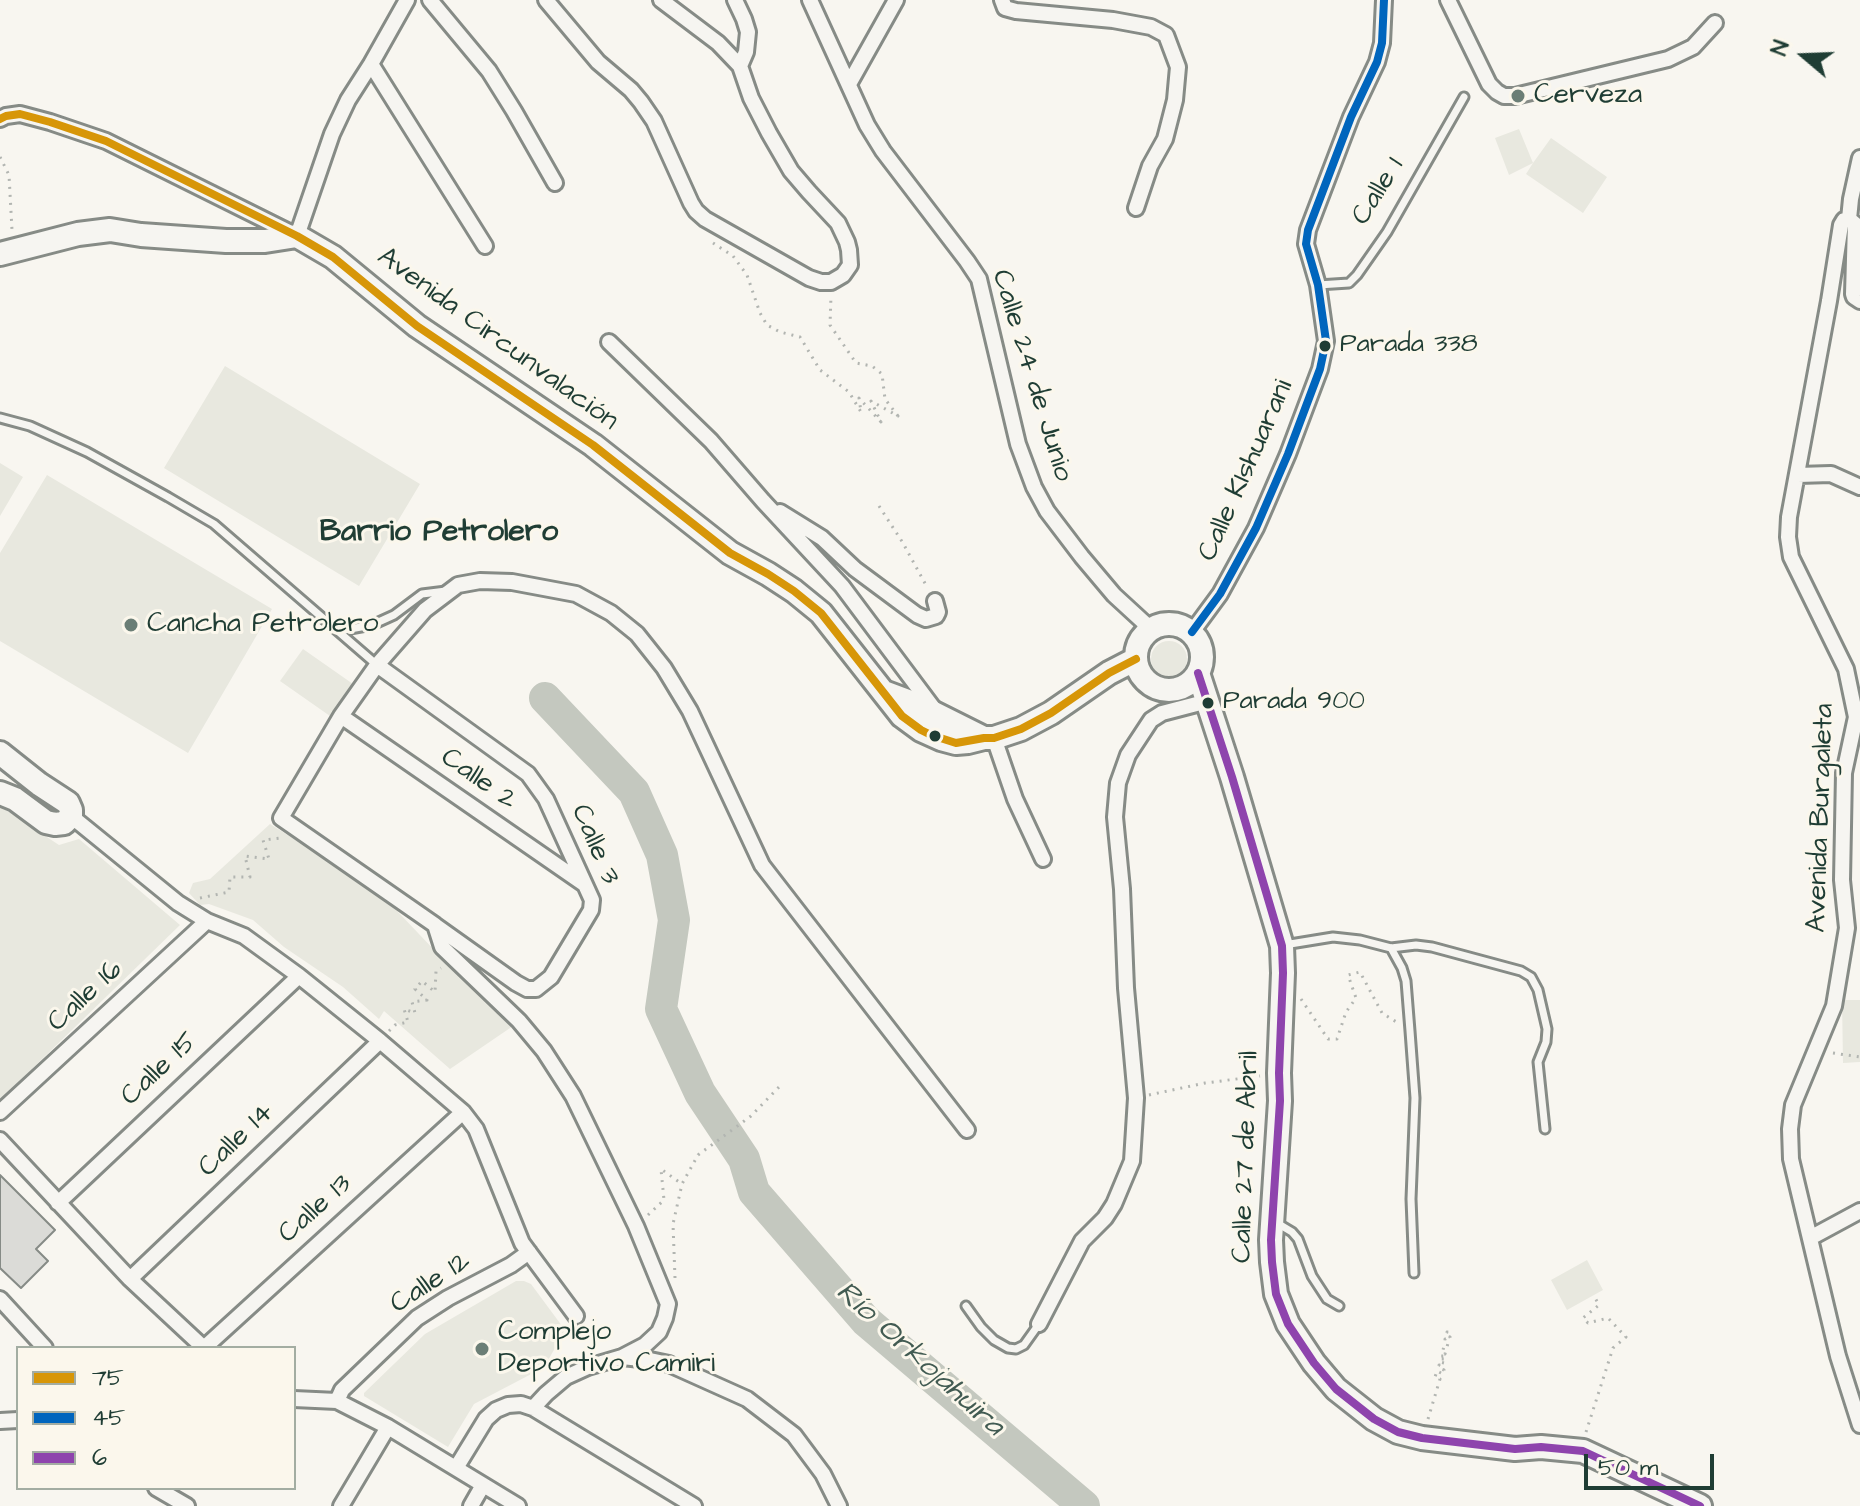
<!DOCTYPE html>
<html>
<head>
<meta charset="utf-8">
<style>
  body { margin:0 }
  #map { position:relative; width:1860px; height:1506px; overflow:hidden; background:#f8f6f0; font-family:"Architects Daughter",sans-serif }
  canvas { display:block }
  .legend { position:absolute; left:16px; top:1346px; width:280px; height:144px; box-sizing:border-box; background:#fbf7ec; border:2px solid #a3ada2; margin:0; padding:10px 14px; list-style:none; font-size:24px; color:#1f3d34 }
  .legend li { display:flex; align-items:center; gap:16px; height:40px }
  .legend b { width:40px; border:2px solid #a3ada2 }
  .north { position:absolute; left:1764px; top:16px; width:80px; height:80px; -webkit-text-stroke:6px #fbf7ec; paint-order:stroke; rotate:289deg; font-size:22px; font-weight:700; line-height:32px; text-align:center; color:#1f3d34 }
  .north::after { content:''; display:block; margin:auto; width:28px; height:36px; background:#1f3d34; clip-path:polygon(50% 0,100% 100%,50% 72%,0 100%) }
  .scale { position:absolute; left:1584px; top:1454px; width:130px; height:36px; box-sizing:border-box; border:4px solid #1f3d34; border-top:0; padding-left:10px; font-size:24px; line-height:28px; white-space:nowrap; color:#1f3d34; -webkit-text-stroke:6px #fbf7ec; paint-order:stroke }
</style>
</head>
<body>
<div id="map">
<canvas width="1860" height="1506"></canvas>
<ul class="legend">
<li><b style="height:10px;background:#d79608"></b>75</li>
<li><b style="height:10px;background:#0065bd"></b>45</li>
<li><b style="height:10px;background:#8e44ad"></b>6</li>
</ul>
<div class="north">N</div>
<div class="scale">50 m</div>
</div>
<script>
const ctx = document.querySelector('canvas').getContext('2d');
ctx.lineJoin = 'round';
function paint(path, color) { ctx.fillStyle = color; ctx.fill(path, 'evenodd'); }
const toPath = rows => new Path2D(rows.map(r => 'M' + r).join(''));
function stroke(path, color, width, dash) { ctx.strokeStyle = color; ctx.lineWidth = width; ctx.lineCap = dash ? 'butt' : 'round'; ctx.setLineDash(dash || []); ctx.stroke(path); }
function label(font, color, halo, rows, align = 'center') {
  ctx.font = font + ' "Architects Daughter",sans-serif'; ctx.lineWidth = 6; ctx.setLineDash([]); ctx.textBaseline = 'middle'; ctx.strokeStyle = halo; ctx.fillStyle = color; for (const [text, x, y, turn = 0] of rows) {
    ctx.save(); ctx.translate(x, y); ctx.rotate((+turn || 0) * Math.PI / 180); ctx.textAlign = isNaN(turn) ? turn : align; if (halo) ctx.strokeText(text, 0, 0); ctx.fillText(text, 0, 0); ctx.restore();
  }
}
const built = toPath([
  [1519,129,1533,163,1551,138,1607,177,1583,213,1526,174,1533,163,1509,175,1495,138],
  [225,366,420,484,359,586,164,468],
  [0,463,23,477,0,516],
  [47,475,272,609,188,753,0,641,0,553],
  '1151 659a18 18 0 1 1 36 0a18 18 0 1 1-36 0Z',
  [303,649,353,684,330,716,280,681],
  [0,806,59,845,79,839,180,925,0,1100],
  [270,824,379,892,439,955,513,1026,450,1069,384,1011,379,1019,343,987,284,947,253,920,209,904,200,905,189,893,193,883,210,879],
  [1842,1000,1860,1000,1860,1062,1843,1063],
  [1587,1260,1603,1290,1567,1310,1551,1280],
  [516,1281,524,1281,531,1284,565,1330,546,1364,539,1370,474,1404,448,1447,364,1396,364,1393,425,1334]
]);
const river = toPath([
  [545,698,634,792,662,855,674,920,661,1009,700,1093,744,1159,754,1192,866,1321,1084,1506]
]);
const building = toPath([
  [0,1175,55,1230,36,1249,48,1261,21,1288,0,1268,0,1175]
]);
const path = toPath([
  [0,157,9,175,12,230],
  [713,243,733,256,747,275,760,313,767,325,780,332,800,337,820,370,849,392,861,412,859,398,881,422,871,401,898,416,885,399,882,374,872,366,856,363,830,325,831,296],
  [879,506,903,543,927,587],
  [200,898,229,892,230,877,250,877,245,856,269,859,263,840,281,838],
  [1301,999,1328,1039,1337,1039,1346,1012,1356,998,1348,975,1360,972,1382,1013,1398,1023],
  [389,1031,395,1025,408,1022,404,1009,415,1013,412,1002,427,1000,415,989,422,981,435,992,436,971,441,968],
  [1833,1053,1860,1057],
  [1149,1095,1205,1083,1260,1076],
  [648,1215,664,1200,661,1169,682,1184,698,1155,751,1116,780,1086],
  [675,1278,673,1224,682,1184],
  [1428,1419,1440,1379,1435,1377,1437,1371,1443,1374,1444,1370,1439,1368,1439,1365,1443,1366,1444,1363,1440,1362,1441,1359,1445,1359,1445,1356,1441,1356,1442,1353,1445,1354,1446,1350,1443,1350,1444,1346,1447,1347,1448,1343,1445,1342,1445,1339,1449,1340,1450,1337,1446,1336,1447,1332,1451,1333,1452,1330],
  [1586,1432,1613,1348,1626,1337,1608,1318,1588,1323,1583,1318,1599,1305,1594,1296]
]);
const lane = toPath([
  [1318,285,1349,283,1357,275,1387,232,1464,97],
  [0,418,30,426,87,452,168,497,214,524,377,665],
  [339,631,372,625,394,615,422,594,446,591],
  [1284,945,1333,937,1360,940,1391,948,1416,945,1432,947,1521,971,1531,977,1538,990,1547,1029,1546,1042,1538,1062,1545,1129],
  [1391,948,1402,968,1406,981,1410,1031,1415,1098,1411,1199,1414,1273],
  [1277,1223,1292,1232,1298,1239,1312,1276,1327,1299,1339,1306],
  [966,1306,981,1327,994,1340,1008,1348,1016,1349,1024,1345,1039,1324]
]);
const street = toPath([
  [430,0,489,71,514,111,555,183],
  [546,0,598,62,631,90,641,102,654,121,691,203,696,211,705,219,809,278,821,282,831,282,843,275,850,265,849,250,847,242,838,223,809,192,791,171,769,133,751,98,740,66,746,52,748,32,744,19,735,0],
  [661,0,718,43,740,66],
  [810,0,867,125,883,151,967,261,979,279,1018,444,1034,487,1047,511,1082,557,1114,595,1151,629],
  [1002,0,1005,8,1016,11,1113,20,1151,27,1166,35,1178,67,1175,100,1165,139,1150,166,1136,208],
  [1448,0,1489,84,1497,92,1504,96,1515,96,1668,59,1693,47,1715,23],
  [371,64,485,246],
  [849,84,896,0],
  [0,119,6,116,20,114,50,122,106,141,297,236,332,134,348,100,371,64,407,0],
  [1860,158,1851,199,1849,219,1855,224,1853,294,1854,297,1860,301],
  [1849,219,1844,220,1841,225,1829,301,1789,517,1788,537,1791,557,1846,669,1856,717,1844,773,1842,880,1847,928,1834,1006,1793,1105,1790,1129,1791,1159,1838,1356,1860,1425],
  [609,342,711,441,763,501,842,586,934,709],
  [1798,475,1831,474,1860,487],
  [780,512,822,538,855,569,917,615,926,619,936,616,938,612,935,601],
  [1192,632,1220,594,1256,528,1288,454,1320,369,1326,341,1318,285,1306,244,1308,230,1351,117,1377,62,1382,43,1384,0],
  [377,665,528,774,546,799,592,900,591,910,551,977,536,989,527,989,516,983,436,926],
  [341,716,584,884],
  [994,738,1015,799,1043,859],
  [71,816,178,903,207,921,244,936,299,976,380,1041,463,1112,476,1129,522,1243,576,1316],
  [0,1112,207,921],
  [0,1140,130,1279,204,1348],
  [58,1203,299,976],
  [1810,1238,1860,1211],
  [130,1279,380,1041],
  [0,1299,45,1348],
  [1039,1324,1082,1241,1105,1218,1114,1204,1132,1161,1136,1098,1126,988,1122,889,1115,817,1118,783,1128,755,1151,720,1162,713,1208,701],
  [204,1348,463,1112],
  [622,1357,650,1360,669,1364,747,1399,794,1435,823,1474,839,1506],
  [294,1399,337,1401,388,1427,518,1506],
  [337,1401,342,1390,417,1318,448,1298,511,1265,529,1252],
  [533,1408,546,1394,566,1377,588,1367,622,1357,645,1345,659,1332,665,1318,668,1304,636,1226,573,1096,544,1051,519,1021,442,947,435,925,281,818,341,716,377,665,425,610,458,585,480,581,512,582,576,594,611,613,637,634,664,668,690,711,762,865,967,1130],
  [0,1421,18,1420],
  [456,1468,486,1419,496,1410,508,1405,521,1404,533,1408,694,1506],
  [156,1488,187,1506],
  [341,1506,388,1427],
  [471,1506,483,1485]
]);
const secondary = toPath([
  [0,254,78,234,110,230,141,235,226,241,265,241,297,236,333,257,417,326,593,445,730,553,768,574,794,591,821,613,902,716,921,730,941,739,956,743,968,742,984,738,994,738,1021,729,1051,713,1109,673,1136,659],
  '1136 657a33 33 0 1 1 66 0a33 33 0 1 1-66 0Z',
  [1198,673,1232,777,1282,946,1283,973,1279,1073,1280,1101,1271,1240,1272,1262,1276,1294,1288,1324,1314,1363,1336,1389,1374,1419,1398,1432,1422,1438,1515,1449,1541,1447,1583,1451,1700,1506],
  [884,692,916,704,984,738],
  [0,753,39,784,68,803,71,810,71,816,64,823,55,824,46,822,15,799,0,793]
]);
const bus1 = toPath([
  [0,119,6,116,20,114,50,122,106,141,297,236,333,257,417,326,593,445,730,553,768,574,794,591,821,613,902,716,921,730,931,735,956,743,984,738,994,738,1021,729,1051,713,1109,673,1136,659]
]);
const bus2 = toPath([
  [1192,632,1220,594,1256,528,1288,454,1320,369,1326,341,1318,285,1306,244,1308,230,1351,117,1377,62,1382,43,1384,0]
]);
const bus3 = toPath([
  [1198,673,1232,777,1282,946,1283,973,1279,1073,1280,1101,1271,1240,1272,1262,1276,1294,1288,1324,1314,1363,1336,1389,1374,1419,1398,1432,1422,1438,1515,1449,1541,1447,1583,1451,1700,1506]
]);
const markers = [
  [1518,96,8,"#6b7e76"],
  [1325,346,7,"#1f3d34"],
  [131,625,8,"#6b7e76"],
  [1208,703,7,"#1f3d34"],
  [935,736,7,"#1f3d34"],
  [482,1349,8,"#6b7e76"]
];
const busNames = [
  ["Parada 338",1340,346],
  ["Parada 900",1223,703]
];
const poiNames = [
  ["Cerveza",1534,96],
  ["Cancha Petrolero",147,625],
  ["Complejo",498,1333],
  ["Deportivo Camiri",498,1365]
];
const streetNames = [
  ["Calle 1",1379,192,-58],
  ["Avenida Circunvalación",497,340,36],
  ["Calle 24 de Junio",1031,376,73],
  ["Calle KIshuarani",1247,471,-66],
  ["Calle 2",478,780,35],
  ["Avenida Burgaleta",1822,818,-88],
  ["Calle 3",594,845,67],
  ["Calle 16",86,997,-43],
  ["Calle 15",160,1070,-43],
  ["Calle 14",237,1141,-44],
  ["Calle 27 de Abril",1247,1157,-88],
  ["Calle 13",316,1210,-42],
  ["Calle 12",431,1284,-33]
];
const neighbourhoodNames = [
  ["Barrio Petrolero",439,534]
];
const waterNames = [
  ["Río Orkojahuira",919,1360,42]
];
paint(built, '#e8e8df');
stroke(river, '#c4c8bf', 32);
paint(building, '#dbdbd7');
stroke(building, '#868b86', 2);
stroke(lane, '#868b86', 13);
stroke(street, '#868b86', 20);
stroke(secondary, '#868b86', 28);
stroke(path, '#b2b5b1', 3, [2, 6]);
stroke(lane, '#f6f5f1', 7);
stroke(street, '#f6f5f1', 14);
stroke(secondary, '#f6f5f1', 22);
stroke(bus1, '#d79608', 8);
stroke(bus2, '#0065bd', 8);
stroke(bus3, '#8e44ad', 8);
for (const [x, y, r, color] of markers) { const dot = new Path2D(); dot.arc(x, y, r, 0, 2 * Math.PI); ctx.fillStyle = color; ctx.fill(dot); stroke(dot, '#fbf7ec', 3); }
label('26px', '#1f3d34', '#fbf7ec', busNames, 'left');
label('28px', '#1f3d34', '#fbf7ec', poiNames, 'left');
label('28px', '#1f3d34', '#fbf7ec', streetNames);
label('bold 30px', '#1f3d34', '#fbf7ec', neighbourhoodNames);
label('italic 30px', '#425b52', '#fbf7ec', waterNames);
</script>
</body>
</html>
